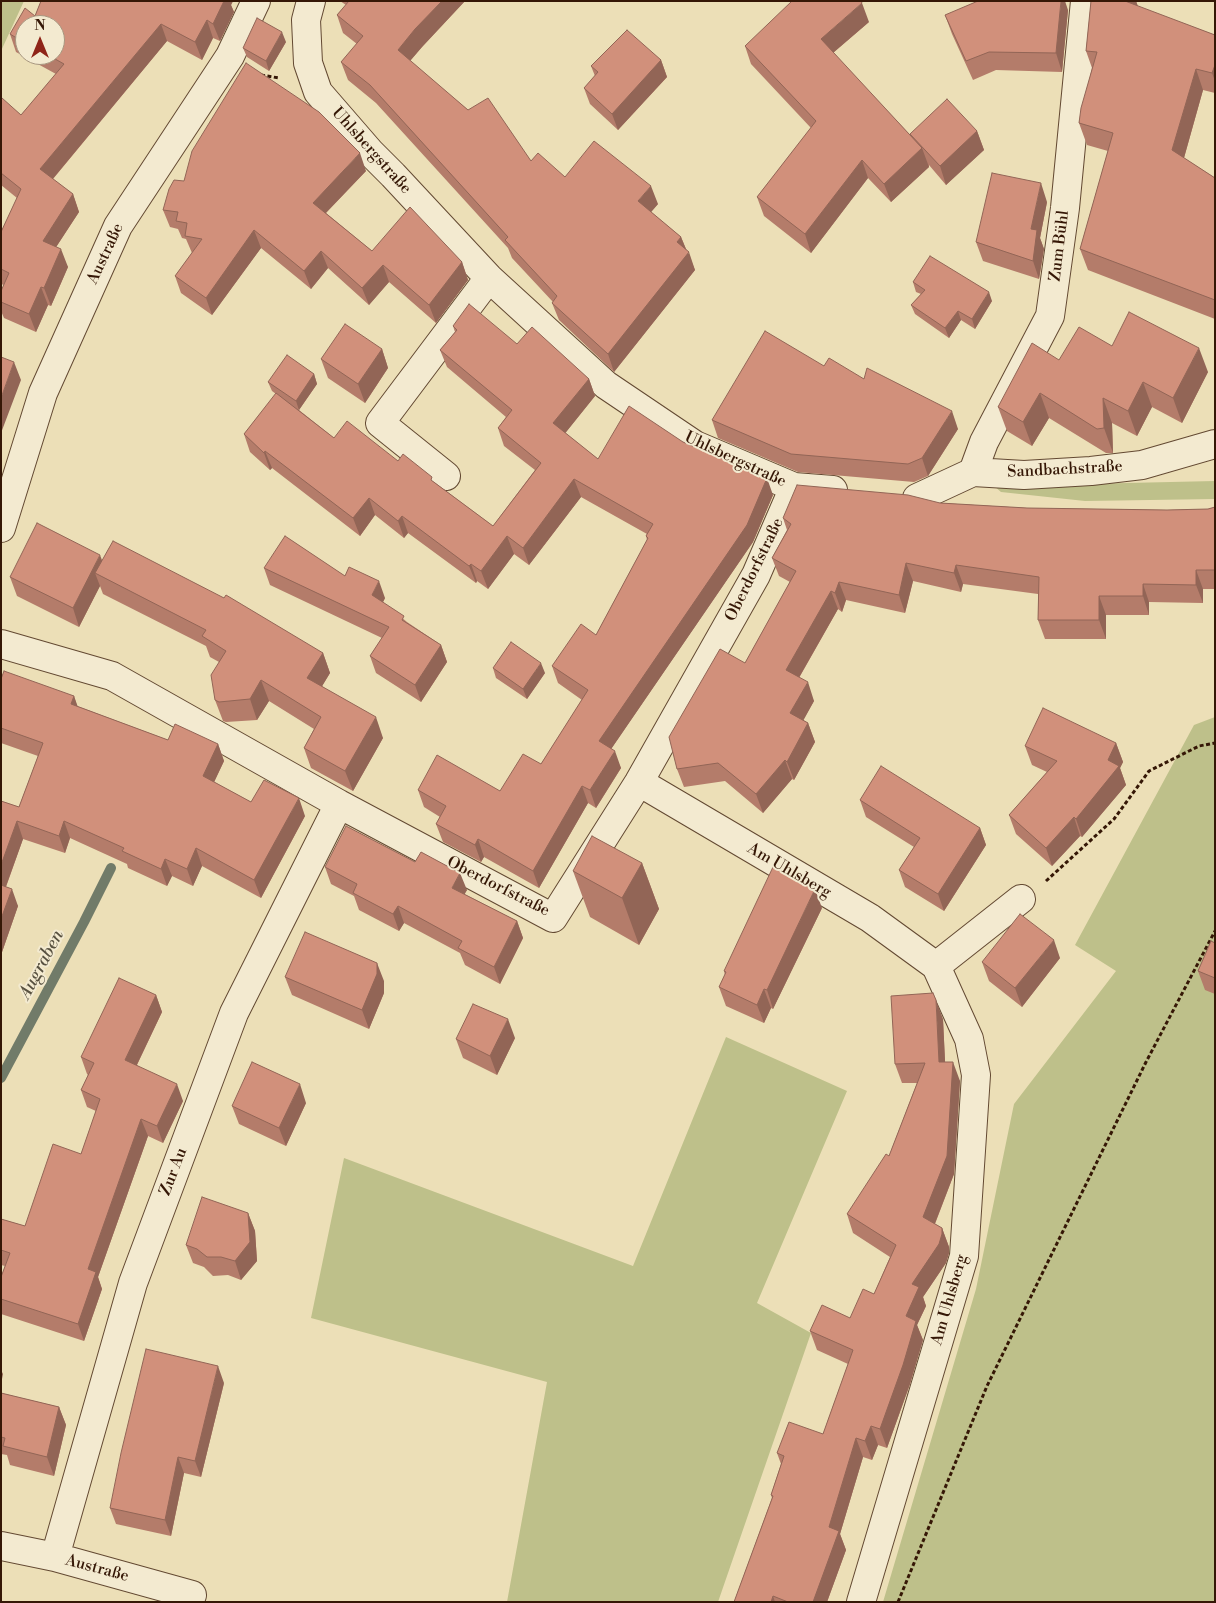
<!DOCTYPE html>
<html>
<head>
<meta charset="utf-8">
<style>
  body { margin:0 }
  #map { position:relative; width:1216px; height:1603px; overflow:hidden; background:#ecdfb7; font-family:"Libre Bodoni",serif }
  canvas { display:block }
  .frame { position:absolute; inset:0; border:2px solid #351706; pointer-events:none }
  .north { position:absolute; left:15px; top:15px; width:50px; height:50px; box-sizing:border-box; background:#f3ead0; border:1px solid #a7967f; border-radius:50%; rotate:0deg; font-size:14px; font-weight:700; line-height:20px; text-align:center; color:#351706 }
  .north::after { content:''; display:block; margin:auto; width:18px; height:22px; background:#8f2418; clip-path:polygon(50% 0,100% 100%,50% 72%,0 100%) }
</style>
</head>
<body>
<div id="map">
<canvas width="1216" height="1603"></canvas>
<div class="frame"></div>
<div class="north">N</div>
</div>
<script>
const ctx = document.querySelector('canvas').getContext('2d');
ctx.lineJoin = 'round';
function paint(path, color) { ctx.fillStyle = color; ctx.fill(path, 'evenodd'); }
const toPath = rows => new Path2D(rows.map(r => 'M' + r).join(''));
function stroke(path, color, width, dash) { ctx.strokeStyle = color; ctx.lineWidth = width; ctx.lineCap = dash ? 'butt' : 'round'; ctx.setLineDash(dash || []); ctx.stroke(path); }
function label(font, color, halo, rows, align = 'center') {
  ctx.font = font + ' "Libre Bodoni",serif'; ctx.lineWidth = 4; ctx.setLineDash([]); ctx.textBaseline = 'middle'; ctx.strokeStyle = halo; ctx.fillStyle = color; for (const [text, x, y, turn = 0] of rows) {
    ctx.save(); ctx.translate(x, y); ctx.rotate((+turn || 0) * Math.PI / 180); ctx.textAlign = isNaN(turn) ? turn : align; if (halo) ctx.strokeText(text, 0, 0); ctx.fillText(text, 0, 0); ctx.restore();
  }
}
const green = toPath([
  [1,1,24,1,1,51],
  [1215,481,1215,499,1085,501,1001,492,994,486],
  [1215,717,1215,1602,883,1602,976,1289,1014,1104,1116,971,1075,945,1194,725],
  [726,1037,847,1091,757,1303,811,1333,718,1602,507,1602,547,1382,311,1318,344,1158,633,1266]
]);
const stream = toPath([
  [1,1078,84,922,111,868]
]);
const path = toPath([
  [261,75,279,78],
  [1046,881,1114,819,1149,771,1199,746,1215,743],
  [898,1602,987,1386,1146,1062,1215,931]
]);
const minor = toPath([
  [311,1,306,20,308,63,318,92,370,152,393,175,489,278,606,385,695,445,794,487,833,490],
  [973,472,984,442,1050,316,1065,208,1085,1],
  [446,476,380,423,489,278],
  [917,498,973,472,1024,475,1091,471,1142,465,1215,444],
  [1,528,43,393,118,226,230,56,256,1],
  [1,644,112,676,339,804,553,918,639,782,756,575,794,487],
  [639,782,870,918,936,966,969,1039,976,1075,964,1256,861,1602],
  [936,966,1021,899],
  [1,1546,55,1557,192,1595],
  [55,1557,133,1283,234,1013,339,804]
]);
const wall = toPath([
  [41,1,233,1,231,5,234,12,220,41,213,38,202,60,167,41,53,179,73,194,79,212,56,247,68,267,51,306,48,305,36,332,4,318,1,311,1,291,4,285,1,284,1,232,17,198,1,185,1,99,21,115,56,74,16,52,10,34,35,16],
  [25,25,55,55,25,55],
  [340,1,465,1,422,47,410,61,468,110,531,161,565,177,658,204,651,212,681,237,686,249,695,270,614,372,559,320,552,303,553,302,512,258,508,248,376,103,348,80,341,62,357,44,343,33,337,15,346,5],
  [1091,1,1136,1,1138,7,1215,35,1215,93,1203,90,1184,158,1215,178,1215,319,1088,270,1080,249,1108,151,1087,145,1079,123,1092,68,1086,51],
  [1068,10,1062,72,996,70,973,80,952,34,945,15],
  [869,22,833,53,910,135,977,131,984,150,946,185,929,165,929,167,891,202,868,178,811,253,764,216,757,197,811,128,751,64,745,46],
  [286,42,269,71,247,57,243,48],
  [661,60,667,77,618,130,590,104,584,88,595,76,591,66],
  [366,171,326,213,372,251,462,262,468,280,436,323,389,282,369,305,328,268,311,289,261,248,212,315,181,293,175,276,192,253,186,239,182,238,178,229,170,227,163,210,184,181],
  [1047,202,1040,238,1044,249,1039,279,983,261,976,242],
  [913,282,992,301,975,329,961,320,949,338,915,314,911,305,921,294,916,292],
  [453,326,517,344,589,379,595,396,565,433,598,459,683,442,773,495,753,542,611,749,621,768,596,808,588,803,539,888,484,857,481,862,443,842,436,824,440,817,424,807,418,790,500,791,541,764,582,700,558,683,552,666,596,635,647,540,646,536,647,534,581,497,529,565,514,554,488,589,477,581,476,583,408,533,404,538,375,515,360,536,272,468,270,470,250,452,244,434,276,394,272,391,268,382,314,374,317,384,299,410,334,438,398,461,434,482,493,526,535,470,504,446,498,428,506,417,447,367,440,350,455,332],
  [1112,346,1208,372,1182,423,1152,407,1137,436,1112,423,1113,453,1106,453,1049,418,1032,446,1007,431,998,407,1059,360],
  [382,349,388,368,365,403,328,378,321,359],
  [824,366,864,379,958,429,928,476,914,482,798,472,718,438,712,420],
  [940,503,1027,508,1167,510,1208,509,1215,507,1215,589,1203,589,1203,603,1149,602,1149,615,1106,615,1106,639,1045,639,1038,620,1038,594,963,584,961,592,913,581,905,613,846,600,842,612,838,609,799,678,814,701,803,720,808,723,815,742,794,780,792,779,763,813,725,781,684,787,677,769,745,663,790,582,779,576,772,558,787,530,783,518],
  [102,561,323,653,330,673,322,686,383,738,353,791,311,768,304,748,314,729,269,701,257,720,226,722,223,721,215,700,219,662,210,657,206,646,103,594,100,586,79,627,17,596,10,577],
  [264,568,345,576,385,598,383,602,407,622,441,645,447,662,421,702,376,673,370,656,382,638,270,585],
  [493,668,545,673,527,699,496,678],
  [1,679,74,696,77,706,168,740,218,744,224,761,214,782,251,802,305,816,261,898,202,866,193,886,172,876,167,886,128,868,127,864,70,838,65,853,23,839,6,887,18,906,1,955,1,801,19,807,38,756,1,743],
  [1116,743,1123,762,1120,768,1126,785,1082,837,1080,836,1052,866,1016,834,1009,815,1047,772,1032,765,1025,746],
  [860,800,980,828,986,845,944,911,905,887,899,870,914,847,866,817],
  [642,863,659,909,639,945,590,917,573,871],
  [325,867,467,890,464,894,517,921,523,938,500,984,465,965,460,953,404,923,399,931,359,910,354,896,331,884],
  [822,908,773,1009,771,1008,764,1023,726,1006,719,987,725,975,724,971],
  [1215,943,1215,994,1205,990,1198,971],
  [1060,958,1022,1007,989,981,982,962],
  [285,977,384,981,384,993,369,1029,292,995],
  [156,995,162,1012,137,1065,183,1101,163,1143,148,1136,98,1277,102,1289,84,1341,1,1314,1,1277,5,1266,1,1265,1,1219,25,1226,81,1154,96,1111,87,1107,81,1090,88,1075,87,1074,81,1057],
  [943,1019,945,1062,960,1081,954,1174,935,1224,942,1228,949,1247,949,1253,946,1263,923,1297,926,1306,917,1325,923,1340,910,1384,887,1448,878,1445,872,1460,863,1457,840,1534,846,1550,827,1602,734,1602,772,1498,771,1495,781,1464,777,1453,823,1434,848,1364,817,1350,810,1331,850,1318,874,1294,890,1257,853,1233,847,1214,889,1156,917,1083,902,1083,895,1064],
  [515,1038,497,1075,463,1058,456,1039],
  [306,1103,286,1146,239,1124,232,1106],
  [248,1213,255,1231,257,1261,241,1280,228,1275,213,1276,204,1267,193,1263,186,1245],
  [224,1383,201,1477,184,1473,171,1536,116,1524,110,1508],
  [1,1393,59,1407,66,1425,54,1476,10,1465,7,1455,1,1454]
]);
const shadedWall = toPath([
  [224,1,233,1,231,5,234,12,220,41,213,24],
  [442,1,465,1,422,47,404,68,398,50,415,29],
  [1061,1,1065,1,1068,10,1062,72,1056,53],
  [1125,1,1136,1,1140,12,1132,23],
  [862,3,869,22,827,58,821,39],
  [207,20,213,38,202,60,195,42],
  [161,24,167,41,46,187,40,169],
  [282,32,286,42,269,71,266,61],
  [661,60,667,77,618,130,612,114],
  [1215,65,1215,81,1212,73],
  [1196,69,1203,90,1180,172,1172,150],
  [977,131,984,150,946,185,940,166],
  [922,148,929,167,891,202,884,184],
  [360,153,366,171,319,220,313,203],
  [862,160,868,178,811,253,805,234],
  [1041,183,1047,202,1040,238,1044,249,1039,279,1033,261,1031,229],
  [651,186,658,204,645,219,638,201],
  [73,194,79,212,49,258,43,241],
  [254,230,261,248,212,315,206,298],
  [681,237,688,254,689,252,695,270,614,372,608,354,677,242],
  [61,249,68,267,51,306,44,288],
  [321,251,328,268,311,289,304,271],
  [462,262,468,280,436,323,429,305],
  [383,265,389,282,369,305,362,288],
  [41,287,48,305,36,332,29,314],
  [989,292,992,301,975,329,972,319],
  [958,311,961,320,949,338,945,328],
  [1199,348,1208,372,1182,423,1173,398],
  [382,349,388,368,365,403,358,384],
  [14,362,21,380,1,433,1,398],
  [314,374,317,384,299,410,296,401],
  [589,379,595,396,559,441,553,423],
  [1143,382,1152,407,1137,436,1128,411],
  [1040,393,1049,418,1032,446,1023,422],
  [1103,398,1112,423,1113,453,1104,428],
  [952,411,958,429,928,476,922,458],
  [265,451,272,468,270,470,264,453],
  [767,478,773,495,753,542,605,758,599,741],
  [574,479,581,497,529,565,523,548],
  [369,498,375,515,360,536,353,518],
  [402,516,408,533,404,538,398,521],
  [507,536,514,554,488,589,481,571],
  [100,555,107,573,95,573,100,586,79,627,73,608],
  [906,563,913,581,905,613,899,595],
  [471,564,477,581,476,583,469,566],
  [956,565,963,584,961,592,954,573],
  [1196,570,1203,589,1203,603,1196,585],
  [379,581,385,598,378,612,372,595],
  [839,582,846,600,842,612,835,593],
  [1143,584,1149,602,1149,615,1143,596],
  [831,591,838,609,793,688,786,670],
  [1099,596,1106,615,1106,639,1099,620],
  [441,645,447,662,421,702,415,685],
  [323,653,330,673,315,698,307,678],
  [541,663,545,673,527,699,523,689],
  [261,680,269,701,257,720,250,699],
  [808,682,814,701,797,732,790,713],
  [74,696,80,713,71,704],
  [376,717,383,738,353,791,345,771],
  [808,723,815,742,794,780,787,762],
  [1116,743,1123,762,1120,768,1126,785,1082,837,1076,819,1108,760],
  [218,744,224,761,209,793,203,776],
  [615,751,621,768,596,808,590,790],
  [785,760,792,779,763,813,756,794],
  [582,786,588,803,539,888,533,871],
  [299,798,305,816,261,898,254,880],
  [1074,817,1080,836,1052,866,1046,848],
  [17,821,23,839,1,900,1,865],
  [64,821,70,838,65,853,59,836],
  [980,828,986,845,944,911,938,894],
  [478,839,484,857,481,862,475,845],
  [196,848,202,866,193,886,187,869],
  [165,859,172,876,167,886,161,869],
  [642,863,659,909,639,945,622,898],
  [460,873,467,890,458,906,452,888],
  [12,889,18,906,1,955,1,919],
  [815,889,822,908,773,1009,767,990],
  [398,906,404,923,399,931,393,914],
  [517,921,523,938,500,984,494,967],
  [1054,940,1060,958,1022,1007,1015,988],
  [377,963,384,981,384,993,369,1029,362,1010],
  [764,989,771,1008,764,1023,757,1005],
  [156,995,162,1012,131,1077,125,1060],
  [936,1000,943,1019,946,1081,939,1062],
  [508,1019,515,1038,497,1075,490,1056],
  [953,1062,960,1081,954,1174,930,1236,923,1217],
  [177,1084,183,1101,163,1143,157,1126],
  [300,1084,306,1103,286,1146,279,1128],
  [141,1119,148,1136,98,1277,102,1289,84,1341,78,1324,88,1269],
  [248,1213,255,1231,257,1261,241,1280,235,1261],
  [942,1228,949,1247,949,1253,946,1263,923,1297,926,1306,917,1325,923,1340,910,1384,887,1448,880,1429,906,1316,912,1284],
  [218,1366,224,1383,201,1477,195,1461],
  [1,1370,3,1374,1,1384],
  [59,1407,66,1425,54,1476,47,1457],
  [871,1426,878,1445,872,1460,865,1441],
  [856,1438,863,1457,840,1534,846,1550,827,1602,813,1602,829,1527],
  [178,1457,184,1473,171,1536,165,1520],
  [773,1596,775,1602,771,1602]
]);
const building = toPath([
  [41,1,224,1,213,24,207,20,195,42,161,24,40,169,73,194,43,241,61,249,44,288,41,287,29,314,1,302,1,291,9,273,1,269,1,232,21,189,1,173,1,99,2,98,21,115,64,64,48,55,55,55,55,25,25,25,25,43,10,34,25,8,35,16,41,1],
  [349,1,442,1,415,29,398,50,468,110,488,98,531,161,538,153,565,177,594,141,651,186,638,201,681,237,677,242,689,252,608,354,552,303,557,296,505,240,508,237,370,85,341,62,363,36,337,15,349,1],
  [792,1,861,1,862,3,821,39,922,148,884,184,862,160,805,234,757,197,816,121,745,46,792,1],
  [978,1,1061,1,1056,53,989,52,966,61,945,15,978,1],
  [1091,1,1125,1,1215,35,1215,65,1212,73,1196,69,1172,150,1215,178,1215,300,1080,249,1113,133,1079,123,1081,108,1097,52,1086,51,1091,1],
  [257,18,282,32,266,61,243,48,257,18],
  [627,30,661,60,612,114,584,88,598,72,591,66,627,30],
  [246,63,319,112,360,153,313,203,372,251,410,207,462,262,429,305,383,265,362,288,321,251,304,271,254,230,206,298,175,276,202,239,185,236,187,223,176,221,178,212,163,210,169,189,174,180,184,181,192,151,246,63],
  [947,99,977,131,940,166,910,134,947,99],
  [992,173,1041,183,1031,229,1037,230,1033,261,976,242,992,173],
  [930,256,989,292,972,319,958,311,945,328,911,305,925,290,913,282,930,256],
  [469,304,517,344,532,327,589,379,553,423,598,459,629,406,683,442,767,478,747,525,599,741,615,751,590,790,582,786,533,871,478,839,475,845,436,824,446,806,418,790,437,755,500,791,523,754,541,764,588,690,552,666,581,624,596,635,648,538,646,536,653,524,574,479,523,548,507,536,481,571,471,564,469,566,402,516,398,521,369,498,353,518,265,451,264,453,244,434,276,393,334,438,347,421,398,461,403,454,432,477,431,480,493,526,541,463,498,428,512,410,440,350,457,330,453,326,469,304],
  [1129,312,1199,348,1173,398,1143,382,1128,411,1103,398,1104,428,1097,429,1040,393,1023,422,998,407,1032,343,1059,360,1079,327,1112,346,1129,312],
  [345,324,382,349,358,384,321,359,345,324],
  [765,331,824,366,829,358,864,379,867,368,952,411,922,458,908,464,791,454,712,420,765,331],
  [287,355,314,374,296,401,268,382,287,355],
  [1,357,14,362,1,398,1,357],
  [797,485,908,495,940,503,1027,508,1167,510,1208,509,1215,507,1215,570,1196,570,1196,585,1143,584,1143,596,1099,596,1099,620,1038,620,1039,577,956,565,954,573,906,563,899,595,839,582,835,593,831,591,786,670,808,682,790,713,808,723,787,762,785,760,756,794,718,763,677,769,669,737,720,649,745,663,796,571,772,558,791,524,783,518,797,485],
  [37,523,100,555,73,608,10,577,37,523],
  [285,536,345,576,349,567,379,581,372,595,404,616,402,620,441,645,415,685,370,656,389,627,264,568,285,536],
  [113,541,224,598,226,595,323,653,307,678,376,717,345,771,304,748,321,717,261,680,250,699,219,702,215,700,211,675,226,651,202,636,206,630,95,573,113,541],
  [511,642,541,663,523,689,493,668,511,642],
  [4,671,74,696,71,704,168,740,175,724,218,744,203,776,251,802,264,780,299,798,254,880,196,848,187,869,165,859,161,869,122,851,124,848,64,821,59,836,17,821,1,865,1,801,19,807,43,743,1,728,1,679,4,671],
  [1043,708,1116,743,1108,760,1119,766,1076,819,1074,817,1046,848,1009,815,1057,761,1025,746,1043,708],
  [881,766,980,828,938,894,899,870,920,838,860,800,881,766],
  [346,826,415,862,421,852,460,873,452,888,517,921,494,967,458,948,462,941,398,906,393,914,353,893,357,884,325,867,346,826],
  [592,836,642,863,622,898,573,871,592,836],
  [773,867,815,889,767,990,764,989,757,1005,719,987,726,972,724,971,773,867],
  [1,885,12,889,1,919,1,885],
  [1020,914,1054,940,1015,988,982,962,1020,914],
  [305,932,377,963,377,974,362,1010,285,977,305,932],
  [1211,941,1215,943,1215,978,1198,971,1211,941],
  [119,978,156,995,125,1060,177,1084,157,1126,141,1119,88,1269,96,1272,78,1324,1,1299,1,1277,10,1253,1,1250,1,1219,25,1226,53,1144,81,1154,100,1099,81,1090,94,1063,81,1057,119,978],
  [933,993,936,1000,939,1062,953,1062,947,1156,923,1217,942,1228,942,1234,939,1244,912,1284,919,1287,906,1316,916,1321,903,1365,880,1429,871,1426,865,1441,856,1438,829,1527,839,1531,813,1602,788,1602,773,1596,771,1602,734,1602,773,1496,771,1495,784,1456,777,1453,789,1422,823,1434,853,1350,810,1331,822,1305,850,1318,863,1289,874,1294,896,1245,847,1214,886,1154,889,1156,925,1063,895,1064,891,996,933,993],
  [473,1004,508,1019,490,1056,456,1039,473,1004],
  [252,1062,300,1084,279,1128,232,1106,252,1062],
  [202,1197,248,1213,250,1242,235,1261,221,1257,207,1257,197,1249,186,1245,202,1197],
  [146,1349,218,1366,195,1461,178,1457,165,1520,110,1508,121,1453,146,1349],
  [1,1393,59,1407,47,1457,3,1446,5,1438,1,1437,1,1393]
]);
const streetNames = [
  ["Uhlsbergstraße",371,151,48],
  ["Zum Bühl",1060,246,-83],
  ["Austraße",106,254,-65],
  ["Uhlsbergstraße",735,460,25],
  ["Sandbachstraße",1065,470,-3],
  ["Oberdorfstraße",755,570,-64],
  ["Am Uhlsberg",789,871,30],
  ["Oberdorfstraße",498,887,27],
  ["Zur Au",174,1172,-69],
  ["Am Uhlsberg",950,1300,-74],
  ["Austraße",97,1569,15]
];
const waterNames = [
  ["Augraben",42,965,-62]
];
paint(green, '#bec08a');
stroke(stream, '#717b69', 10);
stroke(minor, '#634932', 30);
stroke(path, '#351706', 3, [4, 2.5]);
stroke(minor, '#f3ead0', 28);
paint(wall, '#b47c6a');
paint(shadedWall, '#926556');
paint(building, '#d1907b');
stroke(building, '#926556', 1);
label('16px', '#351706', '#f3ead0', streetNames);
label('italic 18px', '#585140', '#f3ead0', waterNames);
</script>
</body>
</html>
